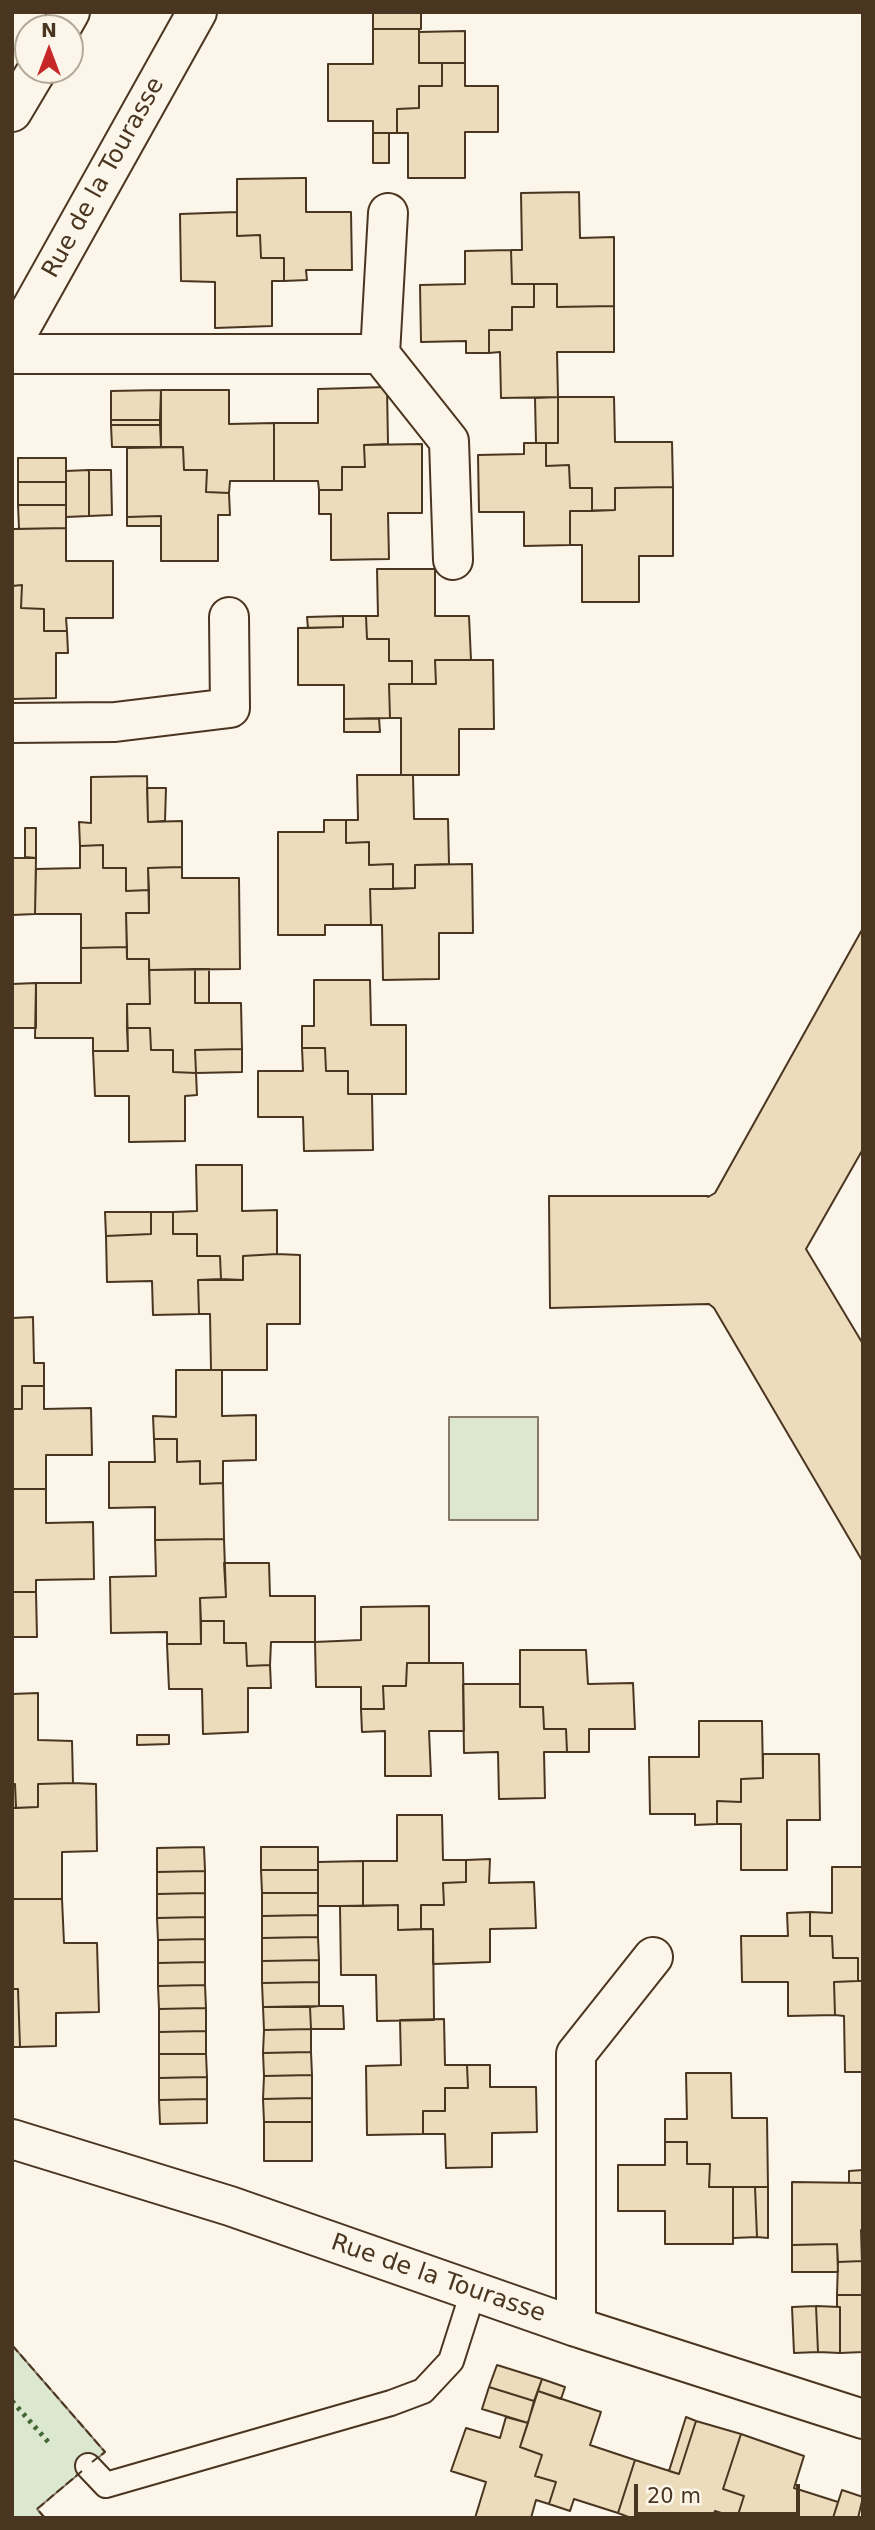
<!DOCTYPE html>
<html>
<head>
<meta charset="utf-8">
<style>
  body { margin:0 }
  #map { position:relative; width:875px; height:2530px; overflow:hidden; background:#fbf6e9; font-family:"DejaVu Sans",sans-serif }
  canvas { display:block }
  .frame { position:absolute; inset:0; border:14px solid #4a3520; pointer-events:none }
  .north { position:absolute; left:14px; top:14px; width:70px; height:70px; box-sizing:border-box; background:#fbf6e9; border:2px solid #b4a999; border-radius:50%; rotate:0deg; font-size:19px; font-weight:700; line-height:28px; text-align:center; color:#4a3520 }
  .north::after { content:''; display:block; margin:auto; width:24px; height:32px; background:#c62828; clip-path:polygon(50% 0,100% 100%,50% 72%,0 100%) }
  .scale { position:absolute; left:634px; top:2484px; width:166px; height:32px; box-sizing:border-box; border:4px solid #4a3520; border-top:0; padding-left:9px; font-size:21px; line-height:24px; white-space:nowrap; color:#4a3520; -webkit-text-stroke:5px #fbf6e9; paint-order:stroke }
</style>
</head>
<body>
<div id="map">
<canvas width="875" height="2530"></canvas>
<div class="frame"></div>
<div class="north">N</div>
<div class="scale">20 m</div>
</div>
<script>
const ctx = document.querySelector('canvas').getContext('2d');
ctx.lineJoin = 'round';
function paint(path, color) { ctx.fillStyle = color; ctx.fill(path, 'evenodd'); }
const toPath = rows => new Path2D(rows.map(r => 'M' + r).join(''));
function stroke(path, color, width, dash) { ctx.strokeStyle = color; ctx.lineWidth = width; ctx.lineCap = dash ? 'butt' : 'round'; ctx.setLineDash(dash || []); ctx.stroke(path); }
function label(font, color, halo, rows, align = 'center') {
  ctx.font = font + ' "DejaVu Sans",sans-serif'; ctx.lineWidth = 5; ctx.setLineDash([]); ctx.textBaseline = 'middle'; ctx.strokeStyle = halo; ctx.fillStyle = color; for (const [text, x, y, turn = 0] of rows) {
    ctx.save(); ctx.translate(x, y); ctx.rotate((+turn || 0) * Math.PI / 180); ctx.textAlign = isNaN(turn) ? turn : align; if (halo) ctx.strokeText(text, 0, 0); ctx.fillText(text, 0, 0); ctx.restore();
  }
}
const green = toPath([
  [449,1417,538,1417,538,1520,449,1520,449,1417],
  [12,2345,105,2452,37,2509,45,2518,12,2518,12,2345]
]);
const building = toPath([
  [373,12,421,12,421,29,373,29,373,12],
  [373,29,419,29,419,63,442,63,442,86,419,86,419,108,397,109,397,133,373,133,373,121,328,121,328,64,373,64,373,29],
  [465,31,465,63,419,63,419,32,465,31],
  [442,63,465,63,465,86,498,86,498,132,465,132,465,178,408,178,408,133,397,133,397,109,419,108,419,86,442,86,442,63],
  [373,133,389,133,389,163,373,163,373,133],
  [302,178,306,178,306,212,351,212,352,270,306,270,307,280,284,281,284,258,261,258,260,235,237,236,237,179,302,178],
  [579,192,580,238,614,237,614,306,557,307,557,284,512,284,511,250,522,250,521,193,579,192],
  [237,212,237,236,260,235,261,258,284,258,284,281,272,281,272,326,215,328,215,282,181,281,180,214,237,212],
  [511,250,512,284,534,284,534,307,512,307,512,330,489,330,489,353,466,353,466,341,421,342,420,285,465,284,465,251,511,250],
  [534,284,557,284,557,307,614,306,614,352,557,352,558,397,501,398,500,352,489,353,489,330,512,330,512,307,534,307,534,284],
  [387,387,388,444,364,445,365,467,342,467,342,490,319,490,318,481,274,481,274,423,318,423,318,389,387,387],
  [161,390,160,420,111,420,111,391,161,390],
  [161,390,229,390,229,424,274,423,274,481,230,481,229,493,206,492,207,470,184,470,183,447,161,447,161,390],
  [558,397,558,443,536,443,535,398,558,397],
  [558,397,614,397,615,442,672,442,673,487,615,488,615,510,592,511,592,488,570,488,569,465,546,466,546,443,558,443,558,397],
  [111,420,160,420,160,425,111,425,111,420],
  [111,425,160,425,161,447,112,447,111,425],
  [524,443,546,443,546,466,569,465,570,488,592,488,592,511,570,511,570,545,524,546,524,512,479,512,478,455,524,454,524,443],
  [422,444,422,513,388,513,389,559,331,560,331,514,319,514,319,490,342,490,342,467,365,467,364,445,422,444],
  [183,447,184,470,207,470,206,492,229,493,230,515,218,515,218,561,161,561,161,516,127,517,127,448,183,447],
  [18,458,66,458,66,482,18,482,18,458],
  [89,470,111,470,112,515,89,516,89,470],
  [89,470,89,516,66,517,66,471,89,470],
  [18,482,66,482,66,505,18,505,18,482],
  [673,487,673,556,639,556,639,602,582,602,582,545,570,545,570,511,615,510,615,488,673,487],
  [18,505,66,505,66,528,19,529,18,505],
  [161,516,161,526,127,526,127,517,161,516],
  [66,528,66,561,113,561,113,618,66,618,67,631,44,631,44,609,21,608,22,585,12,586,12,529,66,528],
  [377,569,435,569,435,616,469,616,471,660,435,660,436,684,412,684,412,661,389,661,389,639,367,639,366,616,378,616,377,569],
  [22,585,21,608,44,609,44,631,67,631,68,653,56,653,56,698,12,699,12,586,22,585],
  [343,616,343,627,308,628,307,617,343,616],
  [343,616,366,616,367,639,389,639,389,661,412,661,412,684,389,684,390,718,344,719,344,685,298,685,298,628,343,627,343,616],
  [435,660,493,660,494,729,459,729,459,775,401,775,401,718,390,718,389,684,436,684,435,660],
  [379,718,380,732,344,732,344,719,379,718],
  [357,775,413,775,414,819,448,819,449,864,415,865,415,888,393,889,393,864,369,865,369,842,346,843,346,820,358,820,357,775],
  [147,776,148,822,182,821,182,867,148,868,149,890,126,891,126,868,103,868,103,845,80,846,79,822,91,823,91,777,147,776],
  [147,788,166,788,165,821,148,822,147,788],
  [324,820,346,820,346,843,369,842,369,865,393,864,393,889,370,889,371,925,325,925,325,935,278,935,278,832,324,832,324,820],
  [25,828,36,828,36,858,25,857,25,828],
  [103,845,103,868,126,868,126,891,149,890,149,913,126,913,127,947,81,948,81,914,35,914,36,869,80,868,80,846,103,845],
  [12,858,36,858,35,914,12,915,12,858],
  [472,864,473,933,439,933,439,979,383,980,382,925,371,925,370,889,415,888,415,865,472,864],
  [182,867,182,878,239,878,240,969,149,970,149,959,127,959,126,913,149,913,148,868,182,867],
  [863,928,863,1149,806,1249,863,1344,863,1562,714,1308,709,1304,550,1308,549,1196,708,1196,708,1197,715,1193,863,928],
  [127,947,127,959,149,959,150,1004,127,1004,128,1051,93,1051,93,1038,35,1038,36,983,81,983,81,948,127,947],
  [195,969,209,969,209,1003,195,1003,195,969],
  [195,969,195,1003,241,1003,242,1049,195,1050,196,1073,173,1072,173,1050,151,1050,150,1028,127,1028,127,1004,150,1004,149,970,195,969],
  [314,980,370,980,371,1025,406,1025,406,1094,348,1094,348,1071,326,1071,325,1048,302,1048,302,1026,314,1026,314,980],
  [36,983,36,1028,12,1028,12,984,36,983],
  [127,1028,150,1028,151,1050,173,1050,173,1072,196,1073,197,1095,185,1096,185,1141,129,1142,129,1096,95,1096,93,1051,128,1051,127,1028],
  [302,1048,325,1048,326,1071,348,1071,348,1094,372,1094,373,1150,304,1151,303,1117,258,1117,258,1071,303,1071,302,1048],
  [242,1049,242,1072,196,1073,195,1050,242,1049],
  [196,1165,242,1165,242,1211,277,1210,277,1254,243,1256,243,1280,221,1279,220,1256,197,1256,197,1234,173,1234,173,1212,197,1211,196,1165],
  [105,1212,151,1212,151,1234,106,1236,105,1212],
  [151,1212,173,1212,173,1234,197,1234,197,1256,220,1256,221,1279,198,1280,199,1314,153,1315,152,1281,107,1282,106,1236,151,1234,151,1212],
  [277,1254,300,1255,300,1324,267,1324,267,1370,211,1370,210,1314,199,1314,198,1280,243,1280,243,1256,277,1254],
  [33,1317,34,1363,44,1363,44,1386,22,1386,22,1409,12,1409,12,1318,33,1317],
  [176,1370,222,1370,222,1416,256,1415,256,1460,223,1461,223,1483,200,1484,200,1461,177,1462,177,1439,154,1439,153,1416,176,1417,176,1370],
  [22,1386,44,1386,44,1409,91,1408,92,1455,46,1455,46,1489,12,1489,12,1409,22,1409,22,1386],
  [154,1439,177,1439,177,1462,200,1461,200,1484,223,1483,224,1539,155,1540,155,1507,109,1508,109,1462,155,1462,154,1439],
  [12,1489,46,1489,46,1523,93,1522,94,1579,36,1580,36,1592,12,1592,12,1489],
  [224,1539,226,1597,200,1598,201,1644,167,1644,167,1632,111,1633,110,1577,156,1576,155,1540,224,1539],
  [224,1563,269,1563,270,1596,315,1596,315,1642,271,1642,270,1665,247,1666,246,1643,224,1643,224,1621,201,1621,200,1598,226,1597,224,1563],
  [12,1592,36,1592,37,1637,12,1637,12,1592],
  [429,1606,429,1663,407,1663,406,1686,383,1686,384,1709,361,1709,361,1687,316,1687,315,1642,361,1640,361,1607,429,1606],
  [201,1621,224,1621,224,1643,246,1643,247,1666,270,1665,271,1688,248,1688,248,1732,203,1734,202,1689,169,1689,167,1644,201,1644,201,1621],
  [520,1650,586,1650,588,1684,633,1683,635,1729,589,1729,589,1752,567,1752,566,1729,544,1729,543,1707,520,1707,520,1650],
  [407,1663,463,1663,464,1731,429,1731,431,1776,385,1776,385,1731,362,1732,361,1709,384,1709,383,1686,406,1686,407,1663],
  [463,1684,520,1684,520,1707,543,1707,544,1729,566,1729,567,1752,544,1752,545,1798,499,1799,498,1752,464,1753,463,1684],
  [38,1693,38,1740,72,1741,73,1783,38,1784,38,1807,16,1808,15,1784,12,1784,12,1694,38,1693],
  [699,1721,762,1721,763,1778,741,1779,741,1802,717,1801,717,1824,695,1825,695,1814,650,1814,649,1757,699,1757,699,1721],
  [137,1735,169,1735,169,1744,137,1745,137,1735],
  [763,1754,819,1754,820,1820,787,1820,787,1870,741,1870,741,1824,717,1824,717,1801,741,1802,741,1779,763,1778,763,1754],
  [73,1783,96,1784,97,1851,62,1852,62,1899,12,1899,12,1808,38,1807,38,1784,73,1783],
  [12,1784,15,1784,16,1808,12,1808,12,1784],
  [397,1815,442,1815,443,1860,466,1860,466,1882,443,1883,444,1905,421,1905,421,1929,398,1930,398,1905,363,1906,363,1861,397,1861,397,1815],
  [204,1847,205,1871,157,1872,157,1848,204,1847],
  [261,1847,318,1847,318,1870,261,1870,261,1847],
  [490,1859,489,1883,534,1882,536,1928,490,1929,490,1962,433,1964,433,1929,421,1929,421,1905,444,1905,443,1883,466,1882,466,1860,490,1859],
  [363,1861,363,1906,318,1906,318,1862,363,1861],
  [832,1867,863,1867,863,1981,858,1981,858,1958,833,1958,832,1936,810,1936,810,1912,832,1913,832,1867],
  [261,1870,318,1870,318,1893,262,1893,261,1870],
  [205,1871,205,1893,157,1894,157,1872,205,1871],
  [205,1893,205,1917,157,1918,157,1894,205,1893],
  [262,1893,318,1893,318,1915,262,1916,262,1893],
  [12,1899,62,1899,64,1943,97,1943,99,2012,56,2013,56,2046,20,2047,18,1989,12,1989,12,1899],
  [398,1905,398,1930,433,1929,434,2020,377,2021,376,1975,341,1975,340,1906,398,1905],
  [810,1912,810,1936,832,1936,833,1958,858,1958,858,1981,834,1982,835,2015,788,2016,788,1982,742,1982,741,1936,788,1936,787,1913,810,1912],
  [318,1915,318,1937,262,1938,262,1916,318,1915],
  [205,1917,205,1939,158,1940,157,1918,205,1917],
  [318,1937,319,1960,262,1961,262,1938,318,1937],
  [205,1939,205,1962,158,1963,158,1940,205,1939],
  [319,1960,319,1982,262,1983,262,1961,319,1960],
  [205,1962,205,1985,158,1986,158,1963,205,1962],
  [858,1981,863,1981,863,2072,845,2072,844,2016,835,2015,834,1982,858,1981],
  [319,1982,319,2006,263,2007,262,1983,319,1982],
  [205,1985,206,2008,159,2009,158,1986,205,1985],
  [12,1989,18,1989,20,2047,12,2047,12,1989],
  [319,2006,343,2006,344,2029,311,2029,310,2007,319,2006],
  [263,2007,310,2007,311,2029,264,2030,263,2007],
  [206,2008,206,2031,159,2032,159,2009,206,2008],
  [444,2019,445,2065,467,2065,468,2088,445,2088,445,2111,423,2111,423,2134,367,2135,366,2066,401,2065,400,2020,444,2019],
  [311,2029,311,2052,263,2053,264,2030,311,2029],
  [206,2031,206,2054,159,2054,159,2032,206,2031],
  [311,2052,312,2075,264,2076,263,2053,311,2052],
  [159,2054,206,2054,207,2077,159,2078,159,2054],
  [467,2065,490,2065,490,2087,536,2087,537,2132,492,2133,492,2167,446,2168,445,2134,423,2134,423,2111,445,2111,445,2088,468,2088,467,2065],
  [686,2073,731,2073,732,2118,767,2118,768,2187,709,2187,710,2164,687,2164,687,2142,665,2142,665,2119,687,2119,686,2073],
  [312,2075,312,2098,263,2099,264,2076,312,2075],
  [207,2077,207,2099,159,2100,159,2078,207,2077],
  [312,2098,312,2122,264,2122,263,2099,312,2098],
  [207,2099,207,2123,160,2124,159,2100,207,2099],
  [264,2122,312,2122,312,2161,264,2161,264,2122],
  [665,2142,687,2142,687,2164,710,2164,709,2187,733,2187,733,2244,665,2244,665,2211,618,2211,618,2165,665,2165,665,2142],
  [863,2170,863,2183,849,2183,849,2171,863,2170],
  [792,2182,863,2183,862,2261,838,2262,837,2244,792,2245,792,2182],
  [733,2187,755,2187,757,2237,733,2238,733,2187],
  [755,2187,768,2187,768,2238,757,2237,755,2187],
  [861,2230,863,2295,837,2295,838,2262,862,2261,861,2230],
  [837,2244,838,2272,792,2272,792,2245,837,2244],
  [837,2295,863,2295,863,2352,840,2353,840,2307,837,2307,837,2295],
  [816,2306,840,2307,840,2353,818,2352,816,2306],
  [816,2306,818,2352,794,2353,792,2307,816,2306],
  [497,2365,542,2379,534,2401,489,2387,497,2365],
  [542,2379,565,2387,561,2399,538,2391,542,2379],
  [489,2387,534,2401,528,2423,482,2409,489,2387],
  [538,2391,601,2412,590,2445,635,2460,618,2513,574,2499,570,2511,549,2504,556,2482,535,2476,542,2455,520,2447,538,2391],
  [506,2417,528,2423,520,2447,542,2455,535,2476,556,2482,549,2504,536,2500,531,2518,475,2518,486,2482,451,2471,466,2428,500,2438,506,2417],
  [686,2417,696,2421,679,2474,669,2471,686,2417],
  [696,2421,741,2434,723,2489,744,2496,737,2518,715,2511,712,2518,631,2518,618,2513,635,2460,679,2474,696,2421],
  [741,2434,804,2456,794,2488,838,2502,833,2518,737,2518,744,2496,723,2489,741,2434],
  [842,2490,863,2497,858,2518,833,2518,842,2490],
  [715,2511,736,2518,712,2518,715,2511]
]);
const lane = toPath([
  [88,2466,106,2485,391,2403,423,2391,451,2361,473,2292]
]);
const street = toPath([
  [388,213,380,354,449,441,453,560],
  [12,343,197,12],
  [12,354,380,354],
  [12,723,115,722,230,708,229,617],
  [12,2139,230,2206,576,2327,863,2419],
  [576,2327,576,2054,653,1957]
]);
const secondary = toPath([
  [61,28,70,12],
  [12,112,37,70]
]);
const hedge = toPath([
  [12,2401,50,2444]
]);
const fence = toPath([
  [12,2345,105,2452,92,2462],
  [45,2518,37,2509,82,2471]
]);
const streetNames = [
  ["Rue de la Tourasse",104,178,-61],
  ["Rue de la Tourasse",438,2279,19]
];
paint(green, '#dce7d0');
stroke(green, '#887966', 2);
paint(building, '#ecdcbc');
stroke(building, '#4a3520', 2);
stroke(lane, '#4a3520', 28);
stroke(street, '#4a3520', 42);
stroke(secondary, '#4a3520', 42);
stroke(lane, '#fbf6e9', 24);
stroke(street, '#fbf6e9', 38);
stroke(secondary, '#fbf6e9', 38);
stroke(hedge, '#436837', 5, [3.5, 5]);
stroke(fence, '#4a3520', 2, [9, 3.5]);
label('24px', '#4a3520', '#fbf6e9', streetNames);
</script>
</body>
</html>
